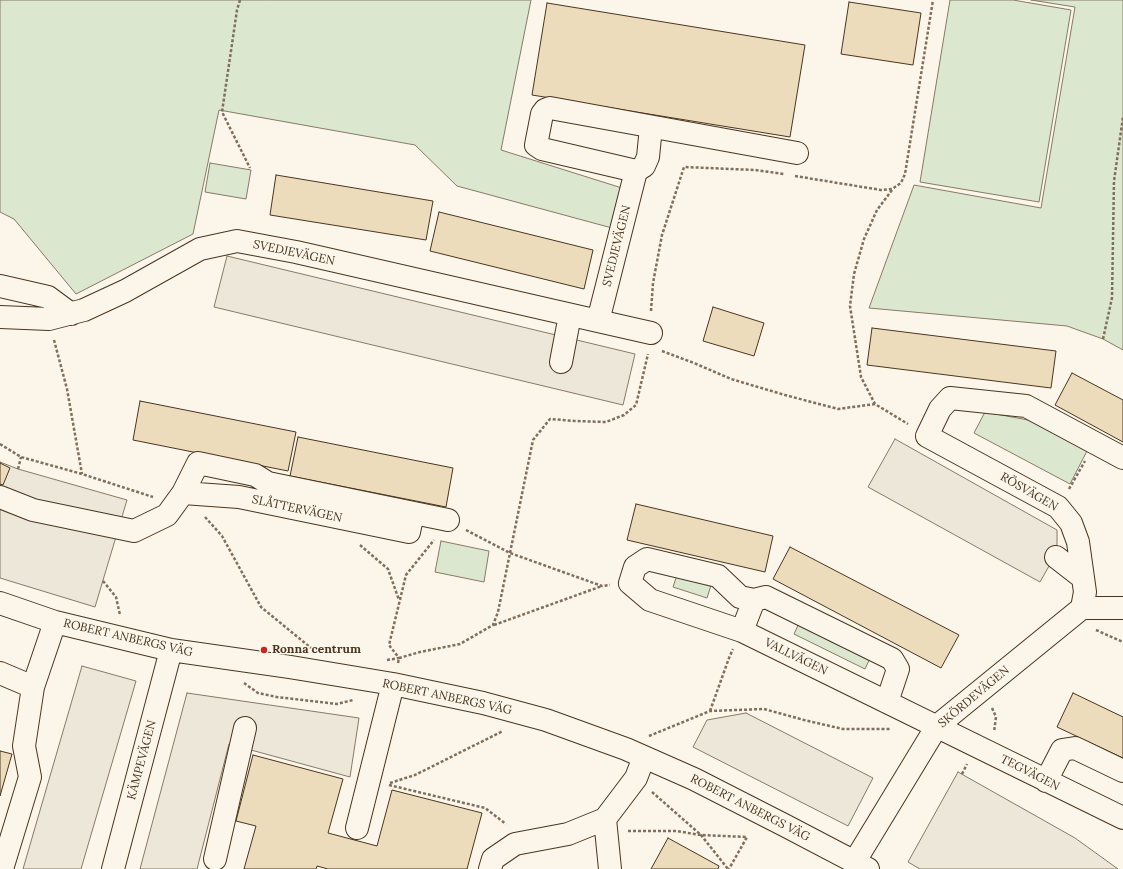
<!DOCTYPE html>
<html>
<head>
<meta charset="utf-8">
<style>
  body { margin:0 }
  canvas { display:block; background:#fbf6e9 }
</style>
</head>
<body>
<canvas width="1123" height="869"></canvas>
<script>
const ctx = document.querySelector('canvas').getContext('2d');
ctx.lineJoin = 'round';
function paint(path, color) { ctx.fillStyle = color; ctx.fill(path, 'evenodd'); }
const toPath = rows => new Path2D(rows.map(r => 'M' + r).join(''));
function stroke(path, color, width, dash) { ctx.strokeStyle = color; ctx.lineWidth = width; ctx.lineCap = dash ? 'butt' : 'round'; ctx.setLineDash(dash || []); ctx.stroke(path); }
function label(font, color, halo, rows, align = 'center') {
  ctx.font = font + ' Lora,serif'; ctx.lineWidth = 3; ctx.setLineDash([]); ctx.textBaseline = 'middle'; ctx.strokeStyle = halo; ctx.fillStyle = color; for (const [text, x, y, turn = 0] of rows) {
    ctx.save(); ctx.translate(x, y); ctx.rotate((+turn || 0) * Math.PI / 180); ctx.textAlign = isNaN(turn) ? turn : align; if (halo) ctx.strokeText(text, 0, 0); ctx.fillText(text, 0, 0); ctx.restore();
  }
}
const green = toPath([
  [0,0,531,0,501,150,622,188,612,228,457,186,415,145,219,110,193,234,76,294,14,219,0,212,0,0],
  [950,0,1013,0,1071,10,1039,202,920,182,950,0],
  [1031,0,1123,0,1123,350,1103,339,1067,326,869,308,914,185,1041,208,1075,7,1031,0],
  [210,163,251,170,246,199,205,192,210,163],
  [985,412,1028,420,1087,451,1070,484,974,433,985,412],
  [441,541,489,551,484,582,435,572,441,541],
  [678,572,712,582,707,598,673,587,678,572],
  [801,619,872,654,865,669,794,634,801,619]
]);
const parking = toPath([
  [227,256,635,354,623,405,214,307,227,256],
  [895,439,1057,530,1057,552,1040,582,868,487,895,439],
  [0,462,18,469,127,500,95,607,0,578,0,462],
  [82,666,136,681,81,869,23,869,82,666],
  [187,693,359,718,350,777,229,744,197,869,140,869,187,693],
  [746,713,873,778,848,826,693,747,707,720,746,713],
  [958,772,1075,838,1118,869,920,869,908,862,958,772]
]);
const building = toPath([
  [849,2,921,13,913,65,841,54,849,2],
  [547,3,805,45,790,137,532,95,547,3],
  [276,175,433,201,426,240,270,215,276,175],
  [439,212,593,250,584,289,430,251,439,212],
  [713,307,764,323,754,356,703,341,713,307],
  [872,328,1056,351,1051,388,867,365,872,328],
  [1072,373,1123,400,1123,442,1055,405,1072,373],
  [140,401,296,432,288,471,133,440,140,401],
  [298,437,453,468,446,507,290,476,298,437],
  [0,463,10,468,3,485,0,484,0,463],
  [636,504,773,536,765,572,627,540,636,504],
  [790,547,959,635,941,668,773,579,790,547],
  [1073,693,1123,717,1123,758,1057,727,1073,693],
  [0,751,12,754,0,796,0,751],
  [253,755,343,779,328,833,377,846,392,790,482,813,467,869,328,869,317,866,316,869,244,869,256,826,236,821,253,755],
  [668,838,719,866,718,869,651,869,668,838]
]);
const path = toPath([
  [240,0,237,10,222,112,250,168],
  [795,176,881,190,892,189,901,183,905,174,933,0],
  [892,190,877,210,864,239,854,274,850,306,861,377,875,404,908,424],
  [651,311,653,283,662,235,684,167,755,170,784,174],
  [1103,339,1112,298,1114,181,1123,117],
  [54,340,67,389,82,474],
  [662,351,694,363,731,379,785,395,838,409,875,404],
  [0,444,21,457,82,474,153,497],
  [18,469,21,457],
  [1069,489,1085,461],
  [205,517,222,536,261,607,311,648],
  [466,530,510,553,602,586,610,585],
  [360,545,388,569,399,600],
  [103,581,116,597,120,615],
  [494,625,602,586],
  [1096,630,1123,642],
  [387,660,399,658,389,645,406,575,434,540],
  [398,663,399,658,420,652,460,644,493,625,498,612,533,440,550,419,575,421,606,422,624,415,636,405,648,354],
  [244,683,258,693,277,697,337,704,353,700],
  [992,708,996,717,994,732],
  [710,711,729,658,733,649],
  [649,736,710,711,764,709,804,720,843,729,890,729],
  [962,774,967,764],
  [390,783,415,775,503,731],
  [389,785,485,808,506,824],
  [652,792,701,835,728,869],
  [628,831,676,831,701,835,747,837,729,869]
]);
const minor = toPath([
  [651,127,648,157,644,166,636,171,542,149,536,145,542,114,545,110,550,108,797,153],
  [0,286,48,297,71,314],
  [0,317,49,319,84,310,125,291,200,249,237,241,296,252,598,321,636,171],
  [598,321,651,333],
  [561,362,570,315],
  [183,493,239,497,409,532,413,513],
  [0,497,33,510,134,531,167,515,183,493,198,463,255,475,268,483,448,520],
  [1056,557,1083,578],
  [754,600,740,597,718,576,647,559,635,567,630,583,650,600,742,631,1123,818],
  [0,603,55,622,171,650,290,667,393,684,483,703,546,720,626,749,694,779,786,826,868,869],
  [1082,608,1085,592,1078,542,1071,523,1058,507,927,436,940,409,950,398,1026,406,1123,458],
  [742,631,754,600,766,597,892,659,898,669,887,702],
  [0,673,33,687],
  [1046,781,1062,750,1075,748,1123,771],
  [357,828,393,684],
  [215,859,245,728],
  [855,861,937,726,1082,608,1123,608],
  [2,869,30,777,24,746,33,687,55,622],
  [113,869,171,650],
  [490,869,493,859,515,844,568,834,605,819],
  [610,869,605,819,636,778,644,757]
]);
const markers = [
  [264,650,4,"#c62828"]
];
const streetNames = [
  ["SVEDJEVÄGEN",617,246,-76],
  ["SVEDJEVÄGEN",294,253,12],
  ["RÖSVÄGEN",1029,492,30],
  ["SLÅTTERVÄGEN",297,509,12],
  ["ROBERT ANBERGS VÄG",128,638,13],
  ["VALLVÄGEN",796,657,26],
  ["ROBERT ANBERGS VÄG",447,697,12],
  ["SKÖRDEVÄGEN",974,697,-40],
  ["KÄMPEVÄGEN",142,760,-75],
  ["TEGVÄGEN",1030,773,27],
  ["ROBERT ANBERGS VÄG",750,808,27]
];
const poiNames = [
  ["Ronna centrum",272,650]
];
paint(green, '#dce7d0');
stroke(green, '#887966', 1);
paint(parking, '#ede7d9');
stroke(parking, '#887966', 1);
paint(building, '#ecdcbc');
stroke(building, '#4a3520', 1);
stroke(minor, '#4a3520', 24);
stroke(path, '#7f6f5c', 2.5, [3, 2]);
stroke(minor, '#fbf6e9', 22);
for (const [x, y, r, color] of markers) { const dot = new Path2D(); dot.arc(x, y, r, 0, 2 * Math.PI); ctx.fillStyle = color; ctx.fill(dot); stroke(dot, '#fbf6e9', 1.5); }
label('12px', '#4a3520', '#fbf6e9', streetNames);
label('bold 12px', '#4a3520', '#fbf6e9', poiNames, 'left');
</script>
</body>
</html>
